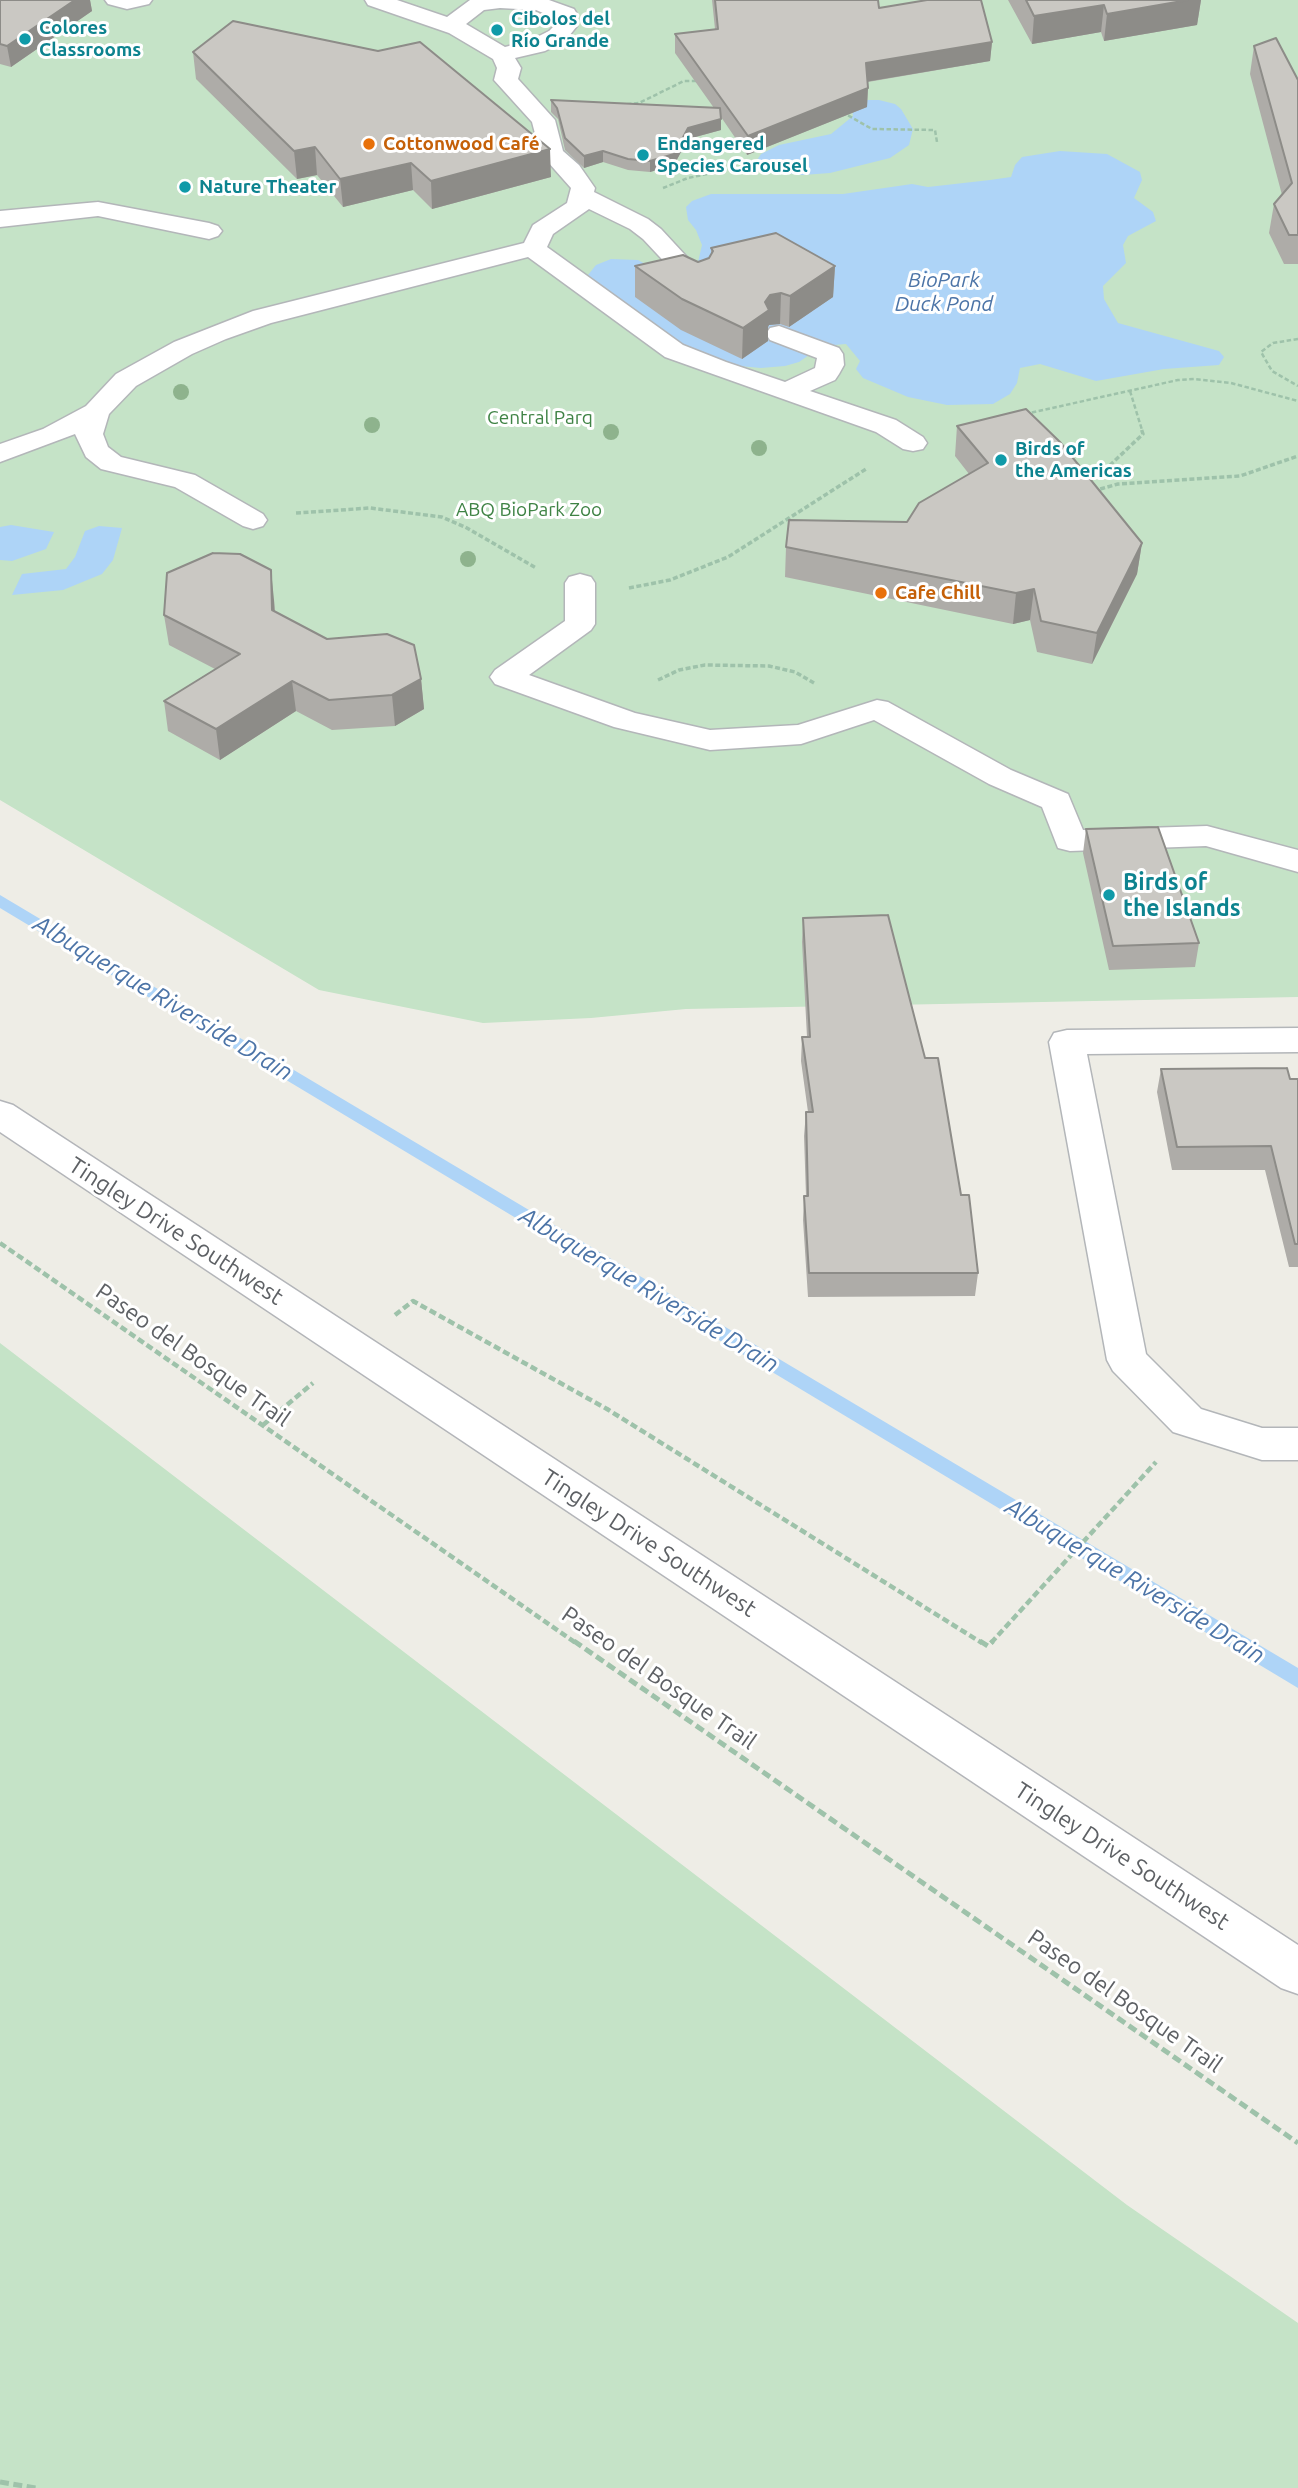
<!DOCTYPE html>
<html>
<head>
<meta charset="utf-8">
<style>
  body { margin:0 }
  canvas { display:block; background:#eeede6 }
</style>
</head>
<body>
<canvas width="1298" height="2488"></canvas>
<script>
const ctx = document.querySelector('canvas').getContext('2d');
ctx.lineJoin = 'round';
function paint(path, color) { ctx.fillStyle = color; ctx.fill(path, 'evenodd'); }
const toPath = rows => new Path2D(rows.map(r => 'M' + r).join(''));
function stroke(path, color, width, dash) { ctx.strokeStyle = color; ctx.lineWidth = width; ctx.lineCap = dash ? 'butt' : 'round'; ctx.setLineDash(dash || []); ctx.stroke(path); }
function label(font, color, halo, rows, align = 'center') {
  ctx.font = font + ' Ubuntu,sans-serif'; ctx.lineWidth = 6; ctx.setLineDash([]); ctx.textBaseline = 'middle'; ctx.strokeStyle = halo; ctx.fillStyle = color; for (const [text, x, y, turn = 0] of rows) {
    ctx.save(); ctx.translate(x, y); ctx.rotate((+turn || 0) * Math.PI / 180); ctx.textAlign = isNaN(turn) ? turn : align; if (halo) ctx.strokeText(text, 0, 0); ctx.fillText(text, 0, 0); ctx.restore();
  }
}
const green = toPath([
  [0,0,1298,0,1298,997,686,1009,591,1018,483,1023,319,990,0,800],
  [0,1343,1127,2205,1298,2323,1298,2488,0,2488]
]);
const water = toPath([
  [863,100,879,100,895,104,901,109,913,129,909,145,890,158,830,173,803,175,769,171,759,165,757,160,761,154,779,145,831,134,853,116,851,104],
  [1060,151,1107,154,1140,172,1142,180,1134,198,1153,212,1156,221,1128,236,1123,245,1126,263,1103,286,1104,299,1118,323,1219,351,1224,357,1219,365,1164,369,1096,381,1040,364,1020,368,1017,383,1010,394,993,404,947,405,908,397,863,378,856,369,860,361,846,344,822,346,799,362,785,366,761,368,739,366,709,356,682,344,659,328,588,275,596,265,611,259,638,260,658,271,698,262,702,245,696,230,688,220,686,207,692,201,711,194,843,194,912,184,928,187,990,180,1011,177,1015,165,1022,157],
  [11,525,54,532,46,549,12,561,0,560,0,527],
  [99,526,122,528,113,560,102,574,63,590,12,595,22,574,66,569,75,557,85,531]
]);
const stream = toPath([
  [0,895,1298,1668,1298,1688,0,908,0,895]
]);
const pathFar3 = toPath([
  [620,105,639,103,684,81,700,81],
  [842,112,872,129,935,130,937,142],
  [663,188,688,178,726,170],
  [1298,339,1273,343,1261,352,1272,371,1298,386],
  [1130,391,1142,430],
  [1025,414,1178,380,1194,379,1231,383,1298,401]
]);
const pathFar2 = toPath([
  [1082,476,1107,468,1143,434,1141,428],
  [1093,491,1118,484,1240,476,1298,456],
  [296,513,370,508,442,517,465,527,536,568],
  [629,588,670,580,728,557,866,469],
  [658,680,679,670,705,665,769,666,795,672,814,683]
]);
const pathFar1 = toPath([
  [0,1243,576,1643],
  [395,1315,413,1301,607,1409,982,1643],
  [263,1425,313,1383],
  [991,1643,1156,1462]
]);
const path = toPath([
  [574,1641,1298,2143],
  [980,1641,988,1646,993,1641],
  [0,2482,36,2488]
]);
const lane = toPath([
  [105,0,152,0,149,4,127,9,108,4,105,0]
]);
const street = toPath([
  [365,0,397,0,447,17,470,0,549,0,574,9,577,14,577,26,565,41,545,51,515,58,521,68,518,79,555,120,563,151,579,165,595,188,594,192,648,219,661,229,710,282,706,287,697,290,688,287,643,239,630,229,589,209,553,234,547,247,683,345,726,362,785,382,815,368,817,358,770,340,766,334,770,328,779,326,839,348,843,354,844,365,839,374,835,380,810,391,896,420,923,437,927,443,923,449,913,451,903,449,876,432,665,357,528,257,271,323,226,339,192,354,136,386,109,414,103,434,108,447,121,457,195,475,263,514,267,520,263,526,253,529,243,526,175,487,101,469,86,457,75,434,0,462,0,444,43,429,86,406,116,374,174,342,253,311,524,243,533,225,567,203,571,188,540,153,532,122,494,80,497,68,493,59,449,33,368,5,365,0],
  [500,8,536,10,555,18,555,25,549,31,529,41,505,47,466,24,484,10,500,8],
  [98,202,209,223,218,226,222,231,218,236,209,239,98,216,0,227,0,211,98,202],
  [580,574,591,577,595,583,595,624,591,630,529,675,635,713,710,730,798,725,877,700,888,702,1011,770,1068,794,1083,830,1207,826,1298,850,1298,872,1206,846,1070,851,1058,848,1042,807,989,784,874,720,801,744,710,750,614,727,495,684,490,677,495,670,565,621,565,583,569,577,580,574],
  [1298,1028,1298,1052,1087,1054,1146,1354,1201,1409,1262,1428,1298,1428,1298,1460,1262,1460,1173,1432,1113,1371,1107,1360,1049,1042,1054,1033,1067,1030,1298,1028]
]);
const secondary = toPath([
  [0,1101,13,1105,1298,1945,1298,1994,1281,1988,0,1132,0,1101]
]);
const trees = [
  [181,392],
  [372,425],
  [611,432],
  [759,448],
  [468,559]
];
const wall = toPath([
  [0,0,90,0,92,11,11,67,0,64],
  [712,0,878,0,879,8,992,42,990,61,868,82,867,107,747,155,721,117,721,130,688,139,674,165,650,172,628,170,603,162,584,168,565,150,558,119,551,112,551,100,714,108,675,53,675,34,715,29],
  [1008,0,1201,0,1197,25,1104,41,1101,32,1032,44],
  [1254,46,1298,80,1298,264,1284,264,1269,233,1274,204,1282,195,1250,74],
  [193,52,551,177,432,209,413,190,343,207,317,175,297,179,196,79],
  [711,248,835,266,833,297,789,327,780,324,769,325,768,327,768,341,742,359,681,330,635,297,635,266,698,262,709,258,711,254],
  [957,426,1142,543,1137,574,1092,664,1037,652,1030,620,1013,624,785,577,786,547,907,522,969,474,955,456],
  [274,600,275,612,327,639,421,679,424,709,395,726,332,730,296,711,220,760,168,731,164,701,215,669,169,645,164,615],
  [1086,829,1199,943,1195,967,1109,970,1083,853],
  [803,918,961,1195,978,1273,975,1296,808,1297,803,1220,804,1196,806,1196,804,1136,806,1112,808,1112,801,1061,802,1037,807,1037,802,942],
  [1161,1069,1298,1079,1298,1267,1289,1267,1265,1170,1172,1170,1157,1092]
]);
const shadedWall = toPath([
  [75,0,90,0,92,11,11,67,7,46],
  [1188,0,1201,0,1197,25,1104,41,1107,14],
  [1104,5,1101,32,1032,44,1034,16],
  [992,42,990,61,865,82,866,63],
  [868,88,867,107,747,155,748,136],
  [721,119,721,130,688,139,674,165,650,172,650,161,688,128],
  [315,147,317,175,297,179,294,151],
  [550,149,551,177,432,209,431,181],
  [603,151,603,162,584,168,584,156],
  [411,163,413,190,343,207,340,179],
  [835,266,833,297,789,327,790,296],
  [781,293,780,324,769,325,768,327,768,341,742,359,743,328,770,295],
  [1142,543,1137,574,1092,664,1097,633],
  [271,570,274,600,276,641,272,610],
  [1034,589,1030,620,1013,624,1016,593],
  [421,679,424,709,395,726,392,695],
  [292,681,296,711,220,760,216,729]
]);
const building = toPath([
  [0,0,75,0,7,46,0,44,0,0],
  [715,0,878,0,879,8,927,0,981,0,992,42,866,63,868,88,748,136,675,34,718,29,715,0],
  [1026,0,1188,0,1107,14,1104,5,1034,16,1026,0],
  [233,21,378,51,420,42,550,149,431,181,411,163,340,179,315,147,294,151,193,52,233,21],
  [1276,38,1298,80,1298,235,1289,235,1274,204,1292,183,1254,46,1276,38],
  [551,100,720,108,721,119,688,128,674,154,650,161,628,159,603,151,584,156,565,138,557,108,551,100],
  [776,233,835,266,790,296,781,293,770,295,765,302,769,310,743,328,682,299,635,266,683,255,698,262,709,258,713,251,711,248,776,233],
  [1026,409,1060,442,1142,543,1097,633,1041,621,1034,589,1016,593,786,547,789,520,907,522,919,503,988,463,957,426,1026,409],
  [213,553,240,554,271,570,272,610,327,639,387,634,414,645,421,679,392,695,329,700,292,681,216,729,164,701,240,654,164,615,167,573,213,553],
  [1158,827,1199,943,1113,946,1086,829,1158,827],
  [888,915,925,1058,938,1058,961,1195,969,1195,978,1273,809,1273,804,1196,808,1196,806,1112,813,1112,802,1037,810,1037,803,918,888,915],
  [1287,1068,1290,1079,1298,1079,1298,1244,1295,1244,1271,1146,1177,1147,1161,1069,1287,1068]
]);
const markers = [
  [497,30,7,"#0f9aa8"],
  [25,39,7,"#0f9aa8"],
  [369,144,7,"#e8710a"],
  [643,155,7,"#0f9aa8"],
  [185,187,7,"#0f9aa8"],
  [1001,460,7,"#0f9aa8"],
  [881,593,7,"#e8710a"],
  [1109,895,7,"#0f9aa8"]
];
const farCulturenames = [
  ["Cibolos del",511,19],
  ["Río Grande",511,41],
  ["Colores",39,28],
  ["Classrooms",39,50],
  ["Endangered",657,144],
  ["Species Carousel",657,166],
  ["Nature Theater",199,187],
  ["Birds of",1015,449],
  ["the Americas",1015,471]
];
const farFoodnames = [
  ["Cottonwood Café",383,144],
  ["Cafe Chill",895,593]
];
const farParknames = [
  ["Central Parq",540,418],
  ["ABQ BioPark Zoo",529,510]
];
const farWaternames = [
  ["BioPark",944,280],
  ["Duck Pond",944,304]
];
const cultureNames = [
  ["Birds of",1123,882],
  ["the Islands",1123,908]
];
const streetNames = [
  ["Tingley Drive Southwest",176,1231,33],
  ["Paseo del Bosque Trail",193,1355,35],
  ["Tingley Drive Southwest",649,1543,33],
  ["Paseo del Bosque Trail",659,1678,35],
  ["Tingley Drive Southwest",1122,1856,33],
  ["Paseo del Bosque Trail",1125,2001,35]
];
const waterNames = [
  ["Albuquerque Riverside Drain",163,998,31],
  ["Albuquerque Riverside Drain",649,1290,31],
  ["Albuquerque Riverside Drain",1135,1581,31]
];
paint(green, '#c5e3c7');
paint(water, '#aed4f7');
paint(stream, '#aed4f7');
stroke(lane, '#b3b6b9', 3);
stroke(street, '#b3b6b9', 3);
stroke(secondary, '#b3b5b9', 3);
stroke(pathFar3, '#9ec2aa', 2.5, [4.5, 2.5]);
stroke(pathFar2, '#9ec2aa', 3.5, [5, 2.5]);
stroke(pathFar1, '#9ec2aa', 4.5, [7, 3.5]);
stroke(path, '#9ec2aa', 5, [9, 4.5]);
paint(lane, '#fff');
paint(street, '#fff');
paint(secondary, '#fff');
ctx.fillStyle = '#8eb38d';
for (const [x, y] of trees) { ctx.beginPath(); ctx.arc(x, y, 8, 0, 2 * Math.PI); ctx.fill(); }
paint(wall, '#aeaca8');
paint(shadedWall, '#8d8c88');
paint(building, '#cac8c3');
stroke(building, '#8d8c88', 2);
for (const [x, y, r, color] of markers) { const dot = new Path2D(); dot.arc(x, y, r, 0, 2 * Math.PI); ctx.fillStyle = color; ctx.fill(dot); stroke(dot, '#fff', 2.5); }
label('bold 19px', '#0d838f', '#fff', farCulturenames, 'left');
label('bold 19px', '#c56008', '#fff', farFoodnames, 'left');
label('19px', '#3f8345', '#fff', farParknames);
label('italic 21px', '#4c74a7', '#fff', farWaternames);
label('bold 23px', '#0d838f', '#fff', cultureNames, 'left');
label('23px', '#5e6165', '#fff', streetNames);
label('italic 24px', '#4c74a7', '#fff', waterNames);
</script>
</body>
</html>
